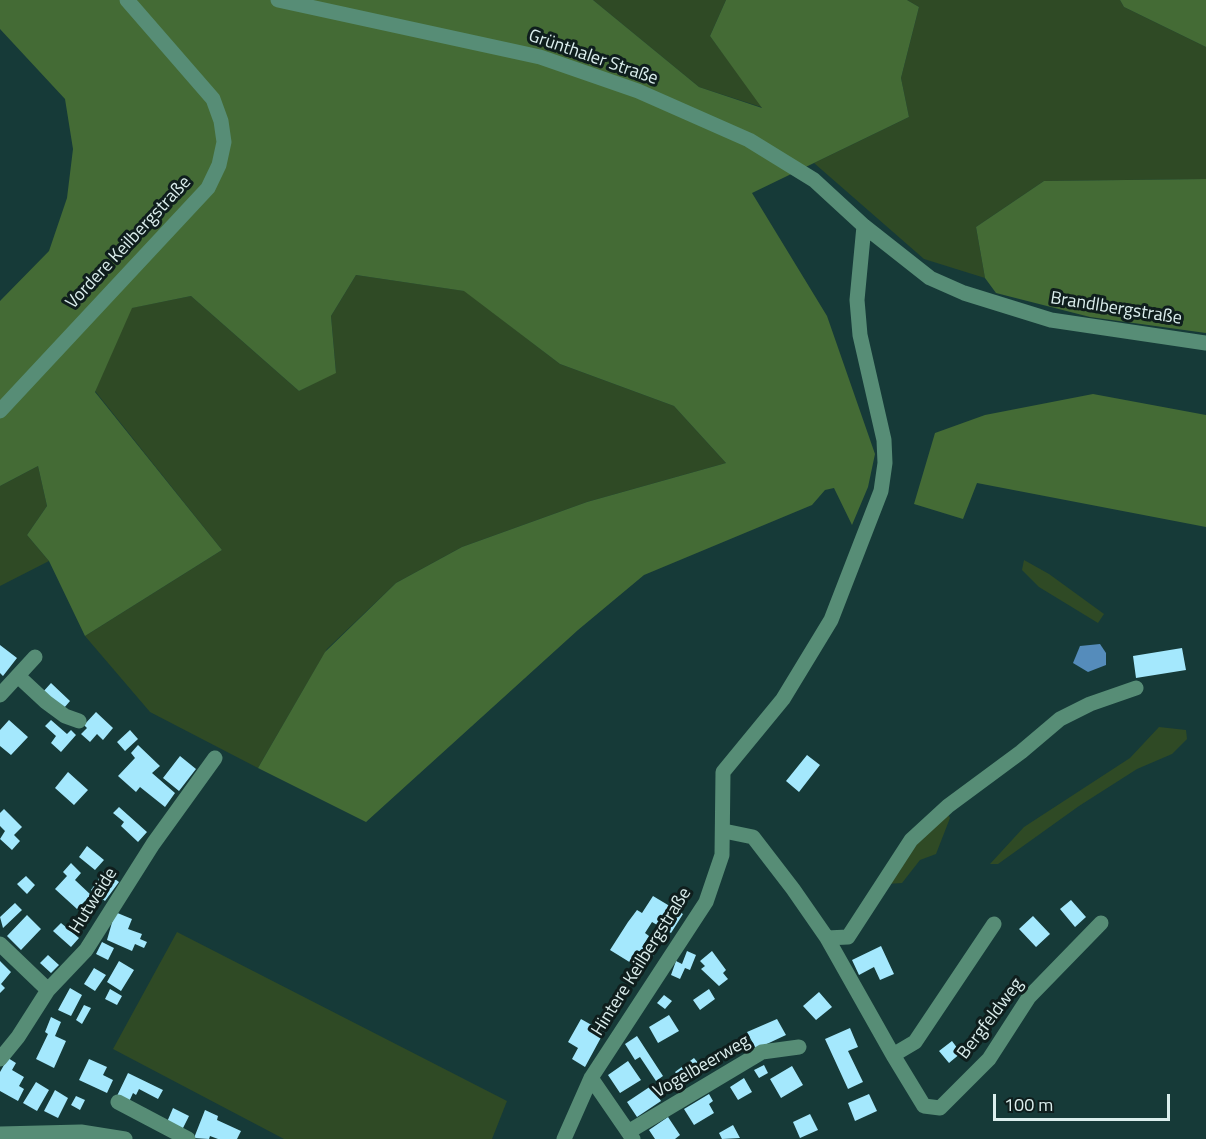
<!DOCTYPE html>
<html>
<head>
<meta charset="utf-8">
<style>
  body { margin:0 }
  #map { position:relative; width:1206px; height:1139px; overflow:hidden; background:#163a38; font-family:"Titillium Web",sans-serif }
  canvas { display:block }
  .scale { position:absolute; left:993px; top:1094px; width:177px; height:27px; box-sizing:border-box; border:3px solid #dbeeed; border-top:0; padding-left:8px; font-size:18px; line-height:21px; white-space:nowrap; color:#dbeeed; -webkit-text-stroke:4px #0f1e1d; paint-order:stroke }
</style>
</head>
<body>
<div id="map">
<canvas width="1206" height="1139"></canvas>
<div class="scale">100 m</div>
</div>
<script>
const ctx = document.querySelector('canvas').getContext('2d');
ctx.lineJoin = 'round';
function paint(path, color) { ctx.fillStyle = color; ctx.fill(path, 'evenodd'); }
const toPath = rows => new Path2D(rows.map(r => 'M' + r).join(''));
function stroke(path, color, width, dash) { ctx.strokeStyle = color; ctx.lineWidth = width; ctx.lineCap = dash ? 'butt' : 'round'; ctx.setLineDash(dash || []); ctx.stroke(path); }
function label(font, color, halo, rows, align = 'center') {
  ctx.font = font + ' "Titillium Web",sans-serif'; ctx.lineWidth = 6; ctx.setLineDash([]); ctx.textBaseline = 'middle'; ctx.strokeStyle = halo; ctx.fillStyle = color; for (const [text, x, y, turn = 0] of rows) {
    ctx.save(); ctx.translate(x, y); ctx.rotate((+turn || 0) * Math.PI / 180); ctx.textAlign = isNaN(turn) ? turn : align; if (halo) ctx.strokeText(text, 0, 0); ctx.fillText(text, 0, 0); ctx.restore();
  }
}
const green = toPath([
  [593,0,726,0,710,36,764,108,699,87],
  [907,0,1120,0,1124,7,1206,47,1206,179,1044,181,976,227,985,278,924,259,814,163,909,117,901,78,919,7],
  [356,275,465,291,560,364,674,406,726,463,587,502,462,547,396,583,327,649,258,768,150,712,85,636,222,550,95,391,131,308,191,296,299,391,336,372,331,316],
  [38,466,47,506,27,535,49,561,0,586,0,486],
  [1024,560,1049,574,1104,614,1098,623,1039,587,1022,570],
  [1159,727,1186,730,1187,739,1172,754,1137,769,1079,806,998,864,990,864,1024,827,1130,758],
  [947,812,950,818,936,854,920,860,902,883,886,884,919,841],
  [177,932,507,1101,492,1139,284,1139,113,1049]
]);
const forest = toPath([
  [0,0,593,0,699,87,762,108,710,36,726,0,907,0,919,7,901,78,909,117,752,193,827,316,875,454,868,487,852,525,834,488,825,490,812,505,644,575,578,630,366,822,258,768,325,652,396,583,462,547,587,502,726,463,674,406,560,364,464,291,356,275,331,316,336,373,299,391,191,296,132,308,95,392,222,550,85,636,49,561,27,535,47,506,38,466,0,486,0,301,49,251,67,198,73,149,65,99,0,29],
  [1120,0,1206,0,1206,47,1124,7],
  [1206,179,1206,333,1090,317,996,293,985,278,976,227,1044,181],
  [1093,394,1206,415,1206,527,977,483,963,519,914,504,935,433,985,415]
]);
const water = toPath([
  [1100,644,1106,653,1106,665,1088,672,1073,663,1080,646]
]);
const building = toPath([
  [0,645,17,658,3,676,0,673],
  [1182,648,1186,670,1136,678,1133,656],
  [51,683,70,701,64,708,42,693],
  [96,712,113,728,103,740,97,734,90,742,81,734,87,728,84,725],
  [9,720,28,737,11,755,0,746,0,730],
  [51,720,67,734,71,730,76,735,61,752,51,743,56,736,45,726],
  [130,730,138,739,125,751,117,742],
  [138,745,160,766,152,773,175,793,165,807,140,787,136,792,118,776,135,758,131,753],
  [807,755,820,765,799,792,786,781],
  [180,756,196,769,179,791,163,778],
  [68,772,88,790,74,805,55,788],
  [119,807,147,832,138,842,121,826,124,822,113,813],
  [4,809,22,827,14,835,20,841,12,850,0,839,5,831,0,826,0,813],
  [87,846,104,860,95,870,79,857],
  [71,863,81,873,75,880,91,895,77,909,55,889,67,876,63,872],
  [104,871,119,882,105,901,91,890],
  [26,876,35,885,27,894,17,884],
  [653,896,683,914,671,933,652,922,645,933,649,936,642,947,654,954,644,971,610,950,628,922,637,910,642,913],
  [1071,900,1086,917,1075,927,1060,909],
  [15,903,22,910,3,928,0,917],
  [115,912,132,919,128,929,142,934,140,939,147,942,144,948,135,944,132,951,107,940],
  [27,915,41,929,21,950,7,936],
  [1033,916,1050,934,1036,947,1019,929],
  [61,923,79,938,71,947,53,931],
  [102,942,114,948,108,960,96,954],
  [881,946,894,974,880,980,874,967,859,975,852,960],
  [687,951,696,955,690,970,685,968,680,979,671,975,676,961,682,964],
  [712,951,726,970,723,973,728,979,719,986,701,969,705,966,700,961],
  [48,955,59,965,51,973,40,963],
  [0,961,11,972,1,984,5,988,0,993],
  [119,961,134,970,121,991,107,982],
  [94,968,106,975,95,991,84,984],
  [70,988,82,995,71,1016,58,1010],
  [110,989,122,996,117,1005,105,999],
  [709,989,715,999,700,1010,693,1000],
  [819,992,832,1007,816,1020,803,1006],
  [664,995,672,1001,665,1009,657,1003],
  [84,1005,91,1008,82,1024,76,1020],
  [669,1015,679,1031,658,1043,649,1027],
  [51,1017,61,1022,55,1036,66,1041,54,1068,36,1059,48,1034,45,1032],
  [581,1019,604,1032,585,1067,572,1059,578,1048,568,1042],
  [777,1019,786,1035,756,1049,747,1032],
  [850,1028,858,1047,848,1051,863,1082,848,1089,825,1039],
  [637,1036,663,1076,656,1081,640,1057,635,1060,625,1044],
  [952,1041,961,1053,949,1063,939,1051],
  [734,1042,739,1051,729,1056,725,1047],
  [8,1058,16,1063,12,1070,24,1077,19,1086,24,1089,18,1101,0,1091,0,1072],
  [694,1058,704,1070,685,1085,675,1072],
  [89,1059,107,1067,103,1075,113,1080,107,1093,79,1080],
  [628,1061,641,1080,620,1093,608,1075],
  [764,1065,768,1073,759,1078,754,1070],
  [792,1066,803,1085,781,1098,770,1079],
  [128,1073,163,1090,158,1099,139,1089,136,1095,133,1093,128,1104,116,1098],
  [744,1078,752,1092,738,1100,730,1087],
  [36,1082,49,1090,37,1111,23,1103],
  [651,1086,661,1101,637,1117,627,1102],
  [55,1090,68,1098,58,1118,44,1111],
  [709,1094,713,1101,709,1104,714,1113,694,1125,684,1109],
  [869,1094,877,1111,855,1121,848,1103],
  [76,1096,85,1100,80,1110,71,1105],
  [173,1108,189,1116,182,1130,167,1122],
  [205,1110,218,1116,217,1120,241,1131,237,1139,218,1139,210,1136,209,1139,194,1138],
  [810,1114,818,1130,800,1138,793,1122],
  [668,1117,680,1135,675,1139,655,1139,649,1130],
  [733,1125,740,1138,722,1139,719,1133]
]);
const minor = toPath([
  [278,0,540,57,638,91,749,140,814,180,864,226,930,278,964,293,1051,320,1206,343],
  [0,411,208,188,219,165,224,142,221,121,213,99,127,0],
  [18,676,46,702,65,716,79,721],
  [0,695,35,657],
  [724,831,753,837,793,889,827,938,893,1055,915,1042,994,924],
  [827,938,848,937,911,840,948,806,1021,752,1060,719,1090,704,1136,688],
  [0,944,48,990],
  [893,1055,924,1106,940,1108,989,1059,1029,997,1101,923],
  [0,1059,18,1037,48,990,86,950,153,844,215,758],
  [591,1078,633,1139],
  [118,1102,188,1139],
  [628,1132,762,1052,799,1047],
  [0,1134,81,1132,125,1139],
  [564,1139,591,1078,706,902,722,855,723,772,783,699,831,620,881,491,885,463,884,440,860,335,857,300,864,226]
]);
const streetNames = [
  ["Grünthaler Straße",593,58,19],
  ["Vordere Keilbergstraße",129,243,-47],
  ["Brandlbergstraße",1116,309,9],
  ["Hutweide",94,901,-58],
  ["Hintere Keilbergstraße",642,962,-58],
  ["Bergfeldweg",991,1019,-53],
  ["Vogelbeerweg",702,1067,-30]
];
paint(green, '#2f4a25');
paint(forest, '#446b35');
paint(water, '#558cbb');
paint(building, '#a4e8fd');
stroke(minor, '#578d76', 15);
label('18px', '#dbeeed', '#0f1e1d', streetNames);
</script>
</body>
</html>
